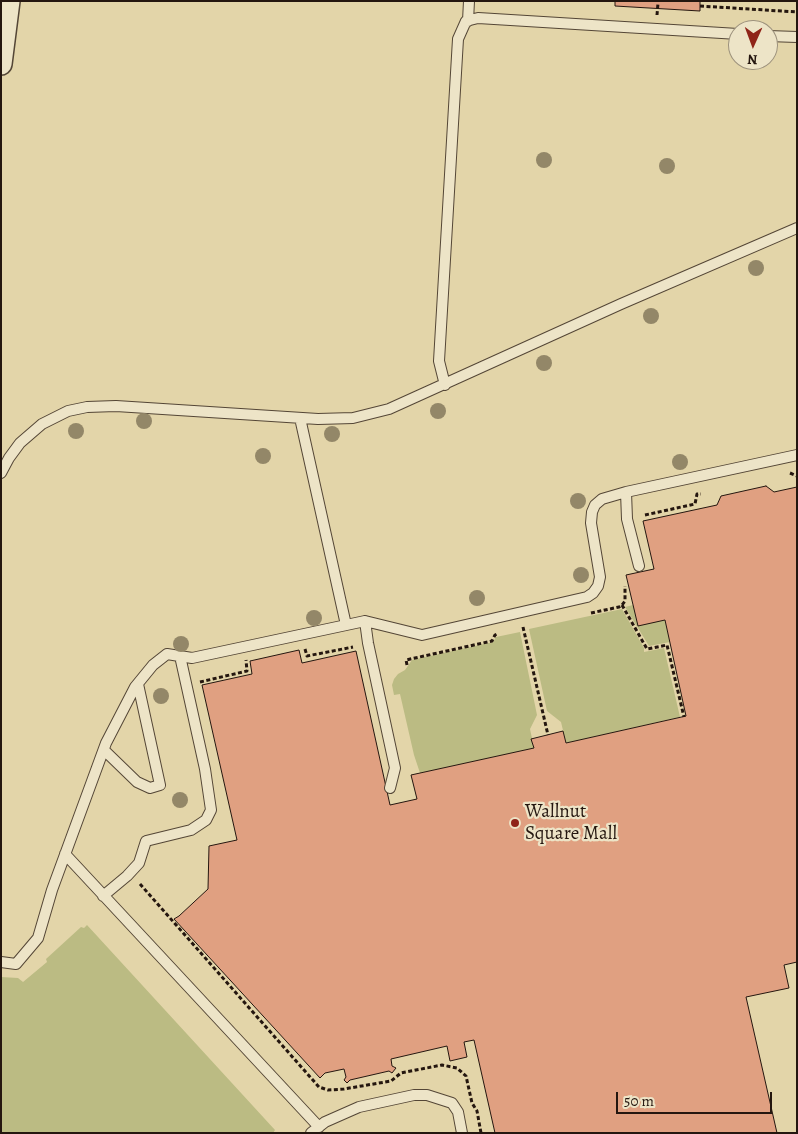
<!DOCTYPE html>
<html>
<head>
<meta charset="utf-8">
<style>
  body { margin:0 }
  #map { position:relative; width:798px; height:1134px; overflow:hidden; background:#e3d5a9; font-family:Alegreya,serif }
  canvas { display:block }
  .frame { position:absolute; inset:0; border:2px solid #24160f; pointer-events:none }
  .north { position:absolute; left:728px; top:20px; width:50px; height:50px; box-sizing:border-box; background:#ede4c7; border:1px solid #9d927d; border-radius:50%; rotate:182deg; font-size:14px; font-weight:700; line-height:20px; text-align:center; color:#24160f }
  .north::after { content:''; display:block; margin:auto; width:18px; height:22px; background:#8f2418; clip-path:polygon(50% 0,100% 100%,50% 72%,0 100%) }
  .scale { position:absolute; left:616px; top:1092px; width:156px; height:22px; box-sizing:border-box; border:2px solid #24160f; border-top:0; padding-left:6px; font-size:15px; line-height:18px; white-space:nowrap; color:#24160f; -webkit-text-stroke:4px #ede4c7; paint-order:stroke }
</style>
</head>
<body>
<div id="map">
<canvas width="798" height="1134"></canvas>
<div class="frame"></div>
<div class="north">N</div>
<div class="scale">50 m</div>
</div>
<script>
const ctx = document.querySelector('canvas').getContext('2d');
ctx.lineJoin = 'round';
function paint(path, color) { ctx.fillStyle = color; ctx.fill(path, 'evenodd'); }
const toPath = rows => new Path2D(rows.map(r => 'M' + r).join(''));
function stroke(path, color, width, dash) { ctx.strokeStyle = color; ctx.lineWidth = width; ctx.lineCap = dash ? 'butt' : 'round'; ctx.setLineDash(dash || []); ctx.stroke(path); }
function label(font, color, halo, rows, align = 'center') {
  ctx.font = font + ' Alegreya,serif'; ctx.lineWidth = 4.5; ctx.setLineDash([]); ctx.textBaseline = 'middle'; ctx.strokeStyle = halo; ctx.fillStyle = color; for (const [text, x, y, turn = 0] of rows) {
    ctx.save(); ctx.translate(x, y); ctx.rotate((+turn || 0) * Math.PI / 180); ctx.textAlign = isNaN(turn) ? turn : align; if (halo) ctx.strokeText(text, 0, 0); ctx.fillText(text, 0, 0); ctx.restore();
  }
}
const green = toPath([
  [633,605,665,620,670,642,649,646,625,607],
  [622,609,644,648,644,652,664,648,680,717,566,743,561,722,547,711,529,629],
  [520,632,537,715,530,729,534,748,420,773,414,755,400,694,394,695,392,685,394,679,398,674,405,670,412,660,493,642,496,637],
  [87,925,275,1130,273,1133,1,1133,1,977,18,978,23,982,47,962,46,959,81,927,84,928]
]);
const building = toPath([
  [615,1,700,1,700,11,615,6,615,1],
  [766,486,774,492,797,487,797,962,784,965,789,988,746,997,777,1133,495,1133,474,1040,464,1042,467,1057,450,1061,447,1046,391,1059,392,1066,396,1068,392,1073,389,1071,350,1080,347,1083,344,1080,346,1077,344,1069,325,1073,320,1078,174,919,179,916,208,889,209,846,237,840,202,685,252,674,250,661,299,650,302,663,356,651,390,805,417,799,411,775,534,748,531,739,563,731,566,743,686,716,665,620,638,626,626,575,654,569,643,521,717,505,721,496,766,486]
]);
const path = toPath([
  [700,6,797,12],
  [657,15,658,3],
  [790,473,797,476],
  [645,515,695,504,697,494,701,494],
  [622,605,647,649,667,645,684,717],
  [591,613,619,607,622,605,625,601,625,586],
  [523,627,548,735],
  [305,649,307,656,353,647],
  [407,665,406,660,492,641,495,635,497,634],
  [200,682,247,671,246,660],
  [140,884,319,1087,328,1090,344,1089,391,1081,401,1073,442,1065,457,1068,466,1076,472,1103,477,1111,481,1133]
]);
const lane = toPath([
  [468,21,469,1],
  [768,36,797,37],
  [445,385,439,361,458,39,466,21,478,18,738,34],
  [300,418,346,625],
  [1,473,9,458,20,443,42,424,68,411,87,407,116,406,318,419,353,418,389,409,621,304,797,228],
  [626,492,627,519,639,566],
  [365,621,368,643,395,768,390,788],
  [104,750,137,782,150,788,160,785,138,684],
  [65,854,319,1127],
  [103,896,127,876,139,863,146,841,191,830,206,820,211,810,205,769,180,656],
  [1,962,16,964,38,938,52,890,106,743,135,687,153,665,167,654,192,658,365,621,422,635,587,597,593,593,598,586,600,577,591,523,592,512,595,505,602,499,626,492,797,455],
  [311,1133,325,1122,359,1107,414,1095,427,1095,452,1103,458,1112,462,1133]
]);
const street = toPath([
  [1,64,9,1]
]);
const trees = [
  [544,160],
  [667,166],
  [756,268],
  [651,316],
  [544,363],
  [438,411],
  [144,421],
  [76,431],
  [332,434],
  [263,456],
  [680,462],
  [578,501],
  [581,575],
  [477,598],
  [314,618],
  [181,644],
  [161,696],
  [180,800]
];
const markers = [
  [515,823,5,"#8f2418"]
];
const poiNames = [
  ["Wallnut",525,812],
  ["Square Mall",525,834]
];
paint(green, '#bbbb83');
paint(building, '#e0a081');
stroke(building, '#24160f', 1);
stroke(lane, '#544636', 12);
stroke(street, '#544636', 24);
stroke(path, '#24160f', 3, [4, 2.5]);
stroke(lane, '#ede4c7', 10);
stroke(street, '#ede4c7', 21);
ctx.fillStyle = '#938768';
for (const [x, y] of trees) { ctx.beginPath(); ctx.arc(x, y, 8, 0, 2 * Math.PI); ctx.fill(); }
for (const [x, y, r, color] of markers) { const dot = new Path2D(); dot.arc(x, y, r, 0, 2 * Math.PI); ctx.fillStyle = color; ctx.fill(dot); stroke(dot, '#ede4c7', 2); }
label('19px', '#24160f', '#ede4c7', poiNames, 'left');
</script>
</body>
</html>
